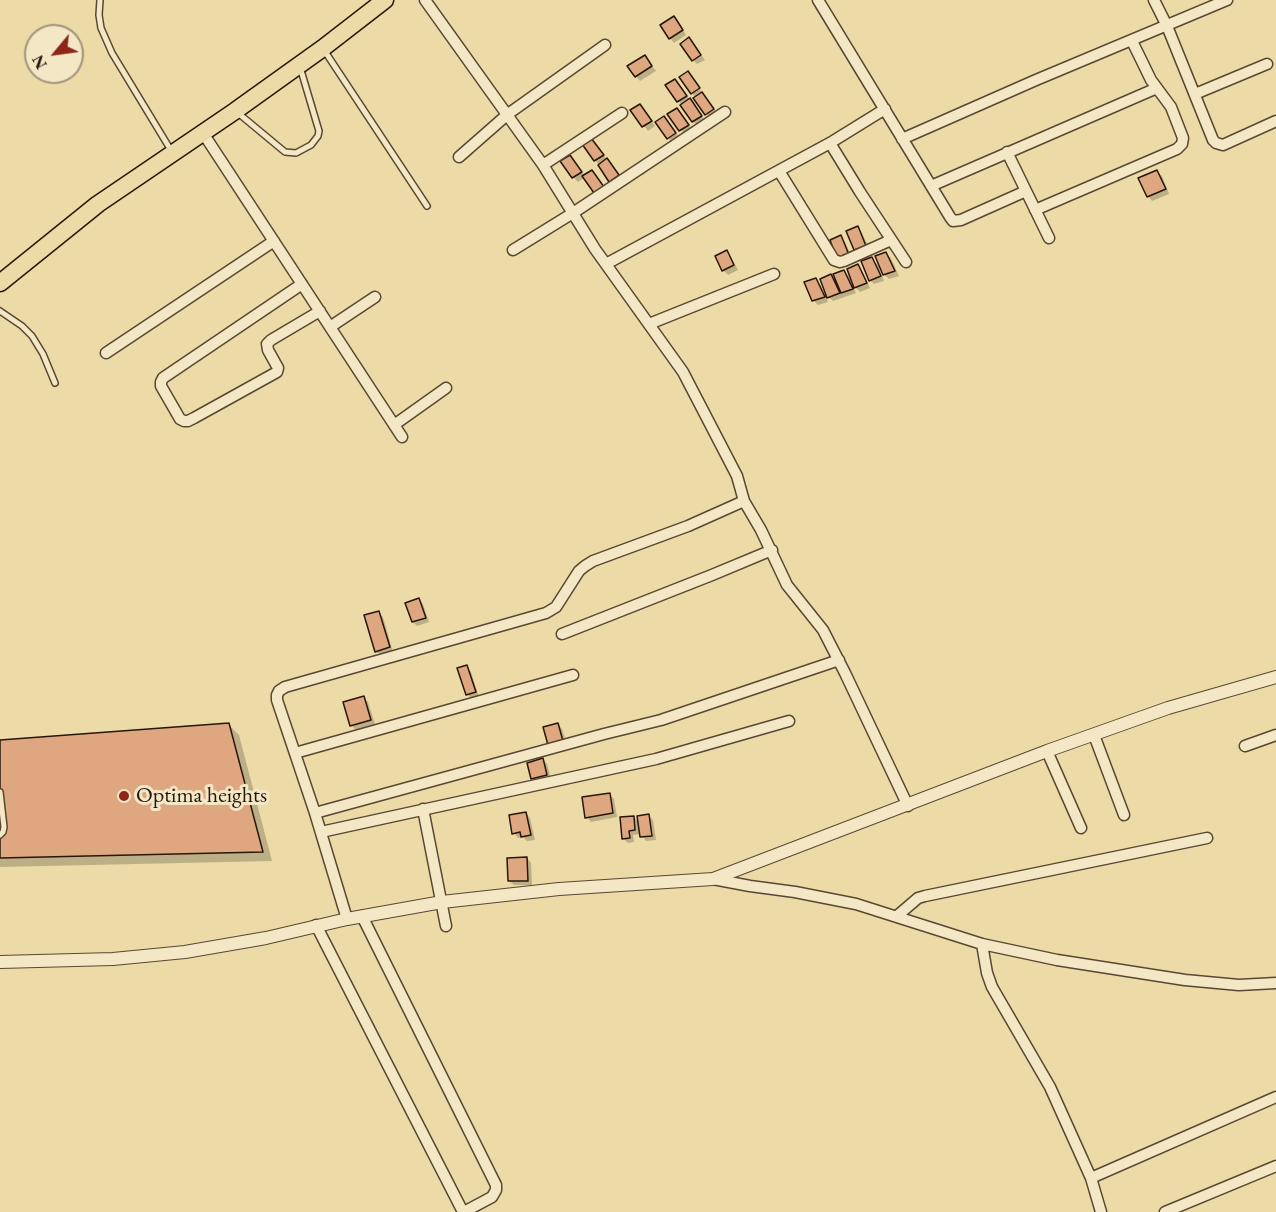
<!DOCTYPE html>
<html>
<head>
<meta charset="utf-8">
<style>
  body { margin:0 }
  #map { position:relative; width:1276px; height:1212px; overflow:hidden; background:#ecdaa7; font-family:"EB Garamond",serif }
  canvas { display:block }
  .north { position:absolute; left:24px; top:24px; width:60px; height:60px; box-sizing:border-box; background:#f3e7c6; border:2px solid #a1947b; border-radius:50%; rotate:241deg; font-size:16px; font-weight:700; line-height:24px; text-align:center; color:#27170b }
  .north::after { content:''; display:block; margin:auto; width:21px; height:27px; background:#8f2418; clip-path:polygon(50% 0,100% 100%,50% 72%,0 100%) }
</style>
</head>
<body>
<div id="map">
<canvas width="1276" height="1212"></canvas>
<div class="north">N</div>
</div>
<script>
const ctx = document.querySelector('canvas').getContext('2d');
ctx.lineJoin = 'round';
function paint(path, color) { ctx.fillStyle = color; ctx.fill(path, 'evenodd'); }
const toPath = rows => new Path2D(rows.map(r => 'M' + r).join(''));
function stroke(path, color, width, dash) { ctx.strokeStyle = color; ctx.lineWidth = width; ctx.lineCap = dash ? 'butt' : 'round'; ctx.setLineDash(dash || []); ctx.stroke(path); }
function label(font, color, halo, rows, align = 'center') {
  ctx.font = font + ' "EB Garamond",serif'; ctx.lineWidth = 6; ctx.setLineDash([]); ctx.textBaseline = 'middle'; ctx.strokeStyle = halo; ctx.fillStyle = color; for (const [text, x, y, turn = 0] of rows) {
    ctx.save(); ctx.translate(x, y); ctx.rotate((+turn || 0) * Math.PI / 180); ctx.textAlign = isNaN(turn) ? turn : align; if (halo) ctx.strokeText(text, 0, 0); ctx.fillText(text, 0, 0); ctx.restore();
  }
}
const shadow = toPath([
  [678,23,686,35,674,43,670,38],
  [689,39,705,60,697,64,693,60],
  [645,57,656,71,640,81,636,76],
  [688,73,718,114,710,119,692,93],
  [667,85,679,85,705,121,697,126],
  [644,110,655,126,648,131,632,111],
  [669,114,681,114,692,130,685,135],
  [664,118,680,138,672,143,668,138],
  [596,144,622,181,615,185,595,160],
  [574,161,585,177,578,182,573,177],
  [1157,171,1162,176,1169,194,1152,201,1148,196],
  [857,228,862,233,870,250,860,254,855,249],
  [841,237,845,242,853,259,843,263],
  [726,252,731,257,738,270,728,275,724,271,717,257],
  [886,254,891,258,899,276,889,279,880,270,884,281,874,284,870,280,872,259,881,268],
  [858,266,862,271,870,288,860,292,852,284,856,293,833,301,824,292,827,292,831,276,838,284,844,271,853,280],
  [816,280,820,284,828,302,818,305,814,301,806,283],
  [419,600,423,604,429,622,417,626,413,622],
  [379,613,383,617,393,652,381,655,376,651],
  [467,667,471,672,479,697,472,699,467,694],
  [363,698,368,702,375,724,356,730,351,725],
  [558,724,562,729,567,745,554,749],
  [229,725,239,735,272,861,0,867,0,742],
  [543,760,547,764,551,779,537,783,533,778],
  [609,794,614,799,617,817,591,822,587,817],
  [526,813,530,818,535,840,527,841,523,837,518,838,514,833],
  [649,816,653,820,656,840,646,841,641,834,633,835,634,842,628,843,623,838,633,817,640,823],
  [527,858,531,863,532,885,514,885,509,881]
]);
const building = toPath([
  [674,16,683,30,669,39,660,25,674,16],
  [689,37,701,55,692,61,680,44,689,37],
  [645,55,652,66,635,77,627,66,645,55],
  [688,71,700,88,691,94,679,77,688,71],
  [675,79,687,96,677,102,665,85,675,79],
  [702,92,714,109,705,115,693,98,702,92],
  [690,98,702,116,692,122,680,105,690,98],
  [640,104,652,121,642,127,630,110,640,104],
  [677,108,689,125,679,131,667,114,677,108],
  [664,116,676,133,667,139,655,122,664,116],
  [591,138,604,155,594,161,582,144,591,138],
  [570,155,582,172,572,178,560,161,570,155],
  [607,158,619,175,609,182,598,165,607,158],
  [592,170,604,187,594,193,582,176,592,170],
  [1157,170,1166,189,1147,197,1138,178,1157,170],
  [858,226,866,246,854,250,846,231,858,226],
  [841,235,849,255,837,259,830,240,841,235],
  [727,250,734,265,722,271,715,256,727,250],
  [886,252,895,271,883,275,875,256,886,252],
  [872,257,881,276,869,281,861,261,872,257],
  [858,264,867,283,854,288,847,269,858,264],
  [844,270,853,289,841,293,833,274,844,270],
  [831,274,840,293,827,298,820,279,831,274],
  [816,278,825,297,812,301,804,282,816,278],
  [419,598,426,618,412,622,405,603,419,598],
  [379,611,390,647,375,652,364,615,379,611],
  [467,665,476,692,466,695,457,668,467,665],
  [364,696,371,720,350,726,343,702,364,696],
  [229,723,263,852,0,858,0,740,229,723],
  [558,723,563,741,548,745,543,727,558,723],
  [543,758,547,775,531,779,527,763,543,758],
  [610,793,613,813,585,818,582,797,610,793],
  [526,812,531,835,521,837,520,832,512,834,509,815,526,812],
  [649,814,652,836,640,837,637,816,649,814],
  [634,816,635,830,629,831,630,838,622,839,620,817,634,816],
  [527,857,528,881,508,881,507,858,527,857]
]);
const service = toPath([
  [100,0,99,15,101,28,112,53,172,152],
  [324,50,427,206],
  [238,113,285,152,296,153,311,145,318,136,319,131,300,67],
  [0,311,22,326,32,336,43,354,55,383],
  [0,792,4,827,3,832,0,835]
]);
const minor = toPath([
  [425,0,543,165,595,249,683,372,737,476,744,501,761,530,787,585,823,630,845,673,908,806],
  [818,0,950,217,953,221,961,220,1026,191],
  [1154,0,1167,26,1213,140,1216,143,1223,145,1276,121],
  [1195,94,1267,64],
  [203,133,402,437],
  [902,139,1036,80,1227,0],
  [830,143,860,192,906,262],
  [1007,152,1049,238],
  [459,157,508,114,605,45],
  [543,165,622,113],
  [779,171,834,260,840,262,844,261,891,240],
  [931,186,1157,88],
  [1035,210,1177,149,1182,144,1183,138,1171,107,1151,80,1132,41],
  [513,250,573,213,725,112],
  [606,264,830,143,885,109],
  [302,284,163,378,161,382,161,386,180,419,184,421,188,421,194,418,277,372,278,368,268,350,267,344,271,340,320,311],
  [649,324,774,274],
  [330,327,375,297],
  [106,353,274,241],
  [394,425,446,388],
  [562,634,712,575,772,550],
  [1094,735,1124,815],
  [1245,746,1276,735],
  [1047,751,1081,828],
  [295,753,573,675],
  [423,809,446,926],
  [315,813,604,734,661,720,839,660],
  [321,832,656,759,789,721],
  [713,879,750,886,795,892,856,904,982,944,1057,960,1185,980,1239,985,1276,983],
  [362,916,496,1185,496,1190,492,1197,464,1212],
  [897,916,918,898,925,896,1207,838],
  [347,919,315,813,277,700,277,695,279,691,285,687,546,613,556,607,579,571,585,566,593,561,688,526,744,501],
  [316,925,463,1212],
  [982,944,987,973,992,987,1050,1087,1091,1178,1101,1212],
  [1091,1178,1276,1097],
  [1165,1212,1276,1166]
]);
const tertiary = toPath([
  [0,962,113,959,185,952,266,938,347,919,442,902,559,889,713,879,1047,751,1168,708,1276,677]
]);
const trunk = toPath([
  [0,283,98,204,235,111,323,48,385,0]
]);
const markers = [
  [124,796,6,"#8f2418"]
];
const poiNames = [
  ["Optima heights",136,796]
];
paint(shadow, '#0003');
paint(building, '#dea77f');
stroke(building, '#27170b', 1.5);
stroke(service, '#584832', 8);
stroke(minor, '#584832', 13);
stroke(tertiary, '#584832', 14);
stroke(trunk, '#27170b', 19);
stroke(service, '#f3e7c6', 5);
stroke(minor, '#f3e7c6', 10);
stroke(tertiary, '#f3e7c6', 12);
stroke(trunk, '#ecdaa7', 16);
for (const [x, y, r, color] of markers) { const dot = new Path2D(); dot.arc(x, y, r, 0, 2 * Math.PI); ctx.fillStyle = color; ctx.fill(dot); stroke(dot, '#f3e7c6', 2); }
label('22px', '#27170b', '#f3e7c6', poiNames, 'left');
</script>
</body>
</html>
